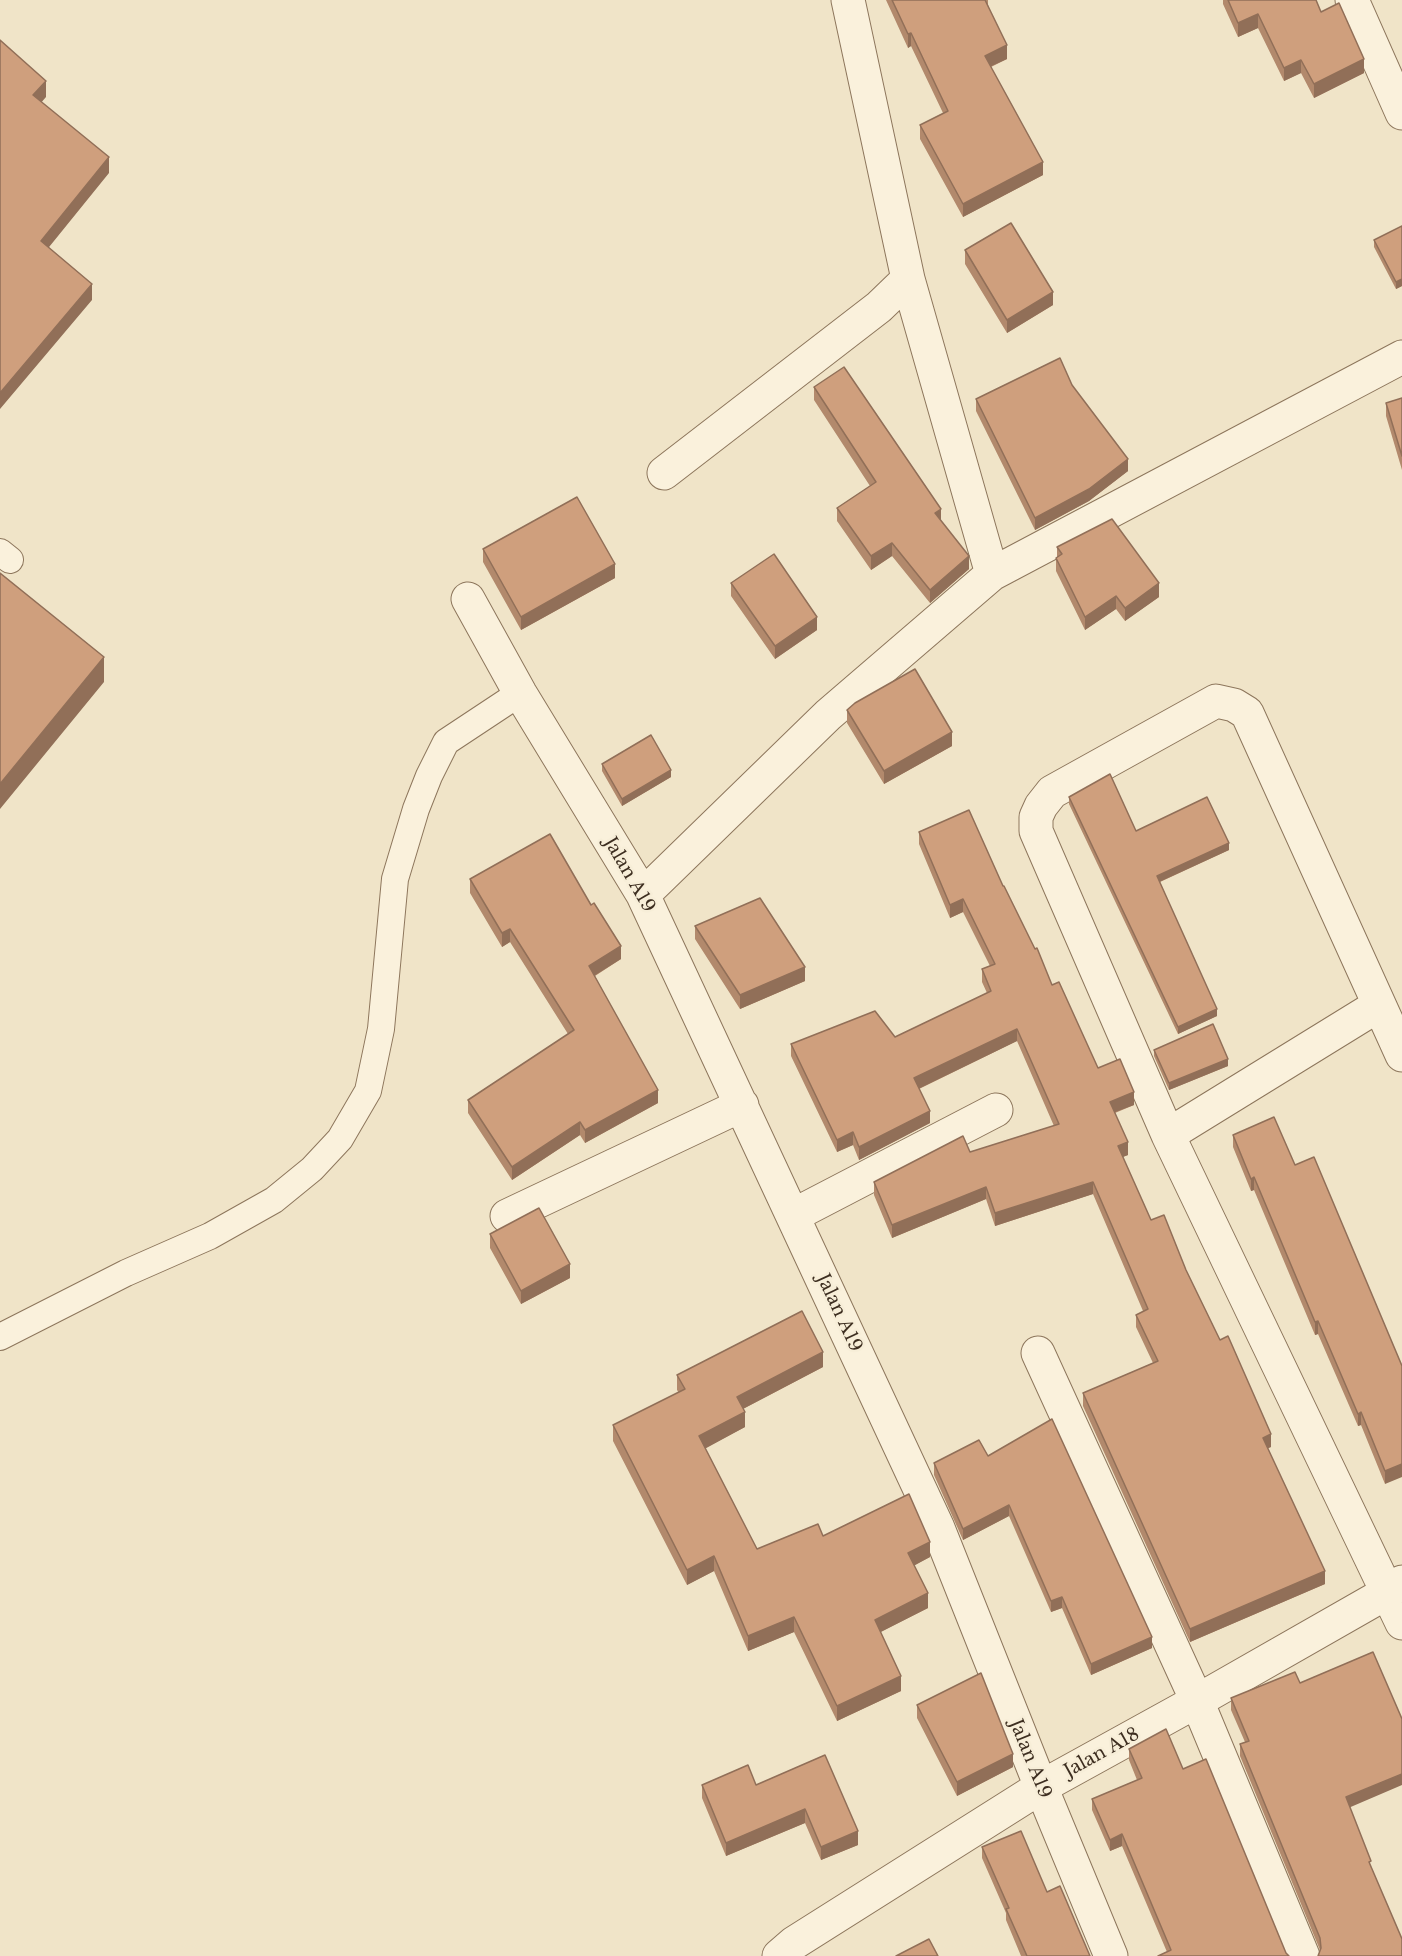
<!DOCTYPE html>
<html>
<head>
<meta charset="utf-8">
<style>
  body { margin:0 }
  canvas { display:block; background:#f0e4c8 }
</style>
</head>
<body>
<canvas width="1402" height="1956"></canvas>
<script>
const ctx = document.querySelector('canvas').getContext('2d');
ctx.lineJoin = 'round';
const toPath = rows => new Path2D(rows.map(r => 'M' + r).join(''));
function stroke(path, color, width, dash) { ctx.strokeStyle = color; ctx.lineWidth = width; ctx.lineCap = dash ? 'butt' : 'round'; ctx.setLineDash(dash || []); ctx.stroke(path); }
function paint(path, color) { ctx.fillStyle = color; ctx.fill(path, 'evenodd'); }
function label(font, color, halo, rows, align = 'center') {
  ctx.font = font + ' "Libre Baskerville",serif'; ctx.lineWidth = 5; ctx.setLineDash([]); ctx.textBaseline = 'middle'; ctx.strokeStyle = halo; ctx.fillStyle = color; for (const [text, x, y, turn = 0] of rows) {
    ctx.save(); ctx.translate(x, y); ctx.rotate((+turn || 0) * Math.PI / 180); ctx.textAlign = isNaN(turn) ? turn : align; if (halo) ctx.strokeText(text, 0, 0); ctx.fillText(text, 0, 0); ctx.restore();
  }
}
const lane = toPath([
  [0,552,10,560],
  [0,1337,126,1273,210,1236,274,1200,312,1169,340,1139,368,1091,381,1029,395,879,416,809,429,776,446,742,520,693]
]);
const street = toPath([
  [1352,0,1402,113],
  [908,279,992,574],
  [664,473,879,307,908,279,848,0],
  [468,599,520,693,643,895,938,1528,1041,1787,1111,1956],
  [643,895,828,715,992,574,1402,357],
  [1402,1055,1247,713,1234,705,1216,701,1052,792,1041,806,1036,817,1036,831,1168,1135,1402,1623],
  [1168,1135,1379,1005],
  [794,1215,996,1110],
  [507,1216,742,1105],
  [1038,1353,1197,1701,1303,1956],
  [779,1956,794,1943,1041,1787,1197,1701,1388,1592,1402,1582]
]);
const wall = toPath([
  [886,0,988,0,988,5,1007,59,991,67,1043,175,963,217,920,139,920,125,943,113,911,46,908,48],
  [1223,0,1316,0,1321,12,1364,73,1314,98,1301,73,1284,81,1258,28,1238,37,1223,4],
  [1402,226,1402,286,1396,289,1374,247,1374,240],
  [965,250,1053,305,1007,333,965,264],
  [814,387,941,521,969,569,930,603,892,556,871,570,837,521,837,508,870,486,814,400],
  [1402,398,1402,470,1386,416,1386,403],
  [976,399,1128,471,1089,501,1035,530,976,411],
  [1057,547,1159,597,1125,621,1116,609,1085,630,1056,571,1056,558,1057,557],
  [483,549,615,578,521,630,483,562],
  [731,583,817,630,775,659,731,596],
  [847,710,952,746,884,784,847,723],
  [602,764,671,777,622,806,602,771],
  [1069,797,1136,831,1229,850,1160,882,1217,1016,1178,1034,1069,804],
  [919,832,1003,886,1052,985,1098,1068,1134,1105,1115,1113,1128,1155,1122,1157,1151,1220,1186,1270,1271,1447,1268,1448,1325,1584,1190,1642,1083,1406,1083,1393,1153,1363,1136,1327,1136,1315,1143,1311,1093,1194,995,1226,986,1199,892,1238,874,1195,874,1182,1054,1126,1017,1041,919,1089,930,1123,859,1160,853,1145,837,1152,791,1056,791,1044,895,1037,987,993,982,982,982,969,990,966,963,912,950,918,919,844],
  [470,879,621,959,595,976,658,1103,585,1143,580,1135,512,1180,468,1113,468,1100,568,1034,510,942,502,947,470,893],
  [695,926,805,981,740,1009,695,939],
  [1154,1050,1228,1066,1169,1090,1154,1056],
  [1233,1135,1295,1165,1402,1366,1385,1484,1361,1425,1358,1426,1318,1334,1315,1335,1254,1190,1251,1191,1233,1147],
  [490,1234,570,1278,521,1304,490,1248],
  [823,1367,743,1409,745,1427,705,1448,757,1549,823,1536,930,1557,914,1565,928,1608,880,1632,901,1691,837,1721,794,1632,748,1651,714,1571,687,1585,613,1441,613,1425,679,1393,677,1390,677,1375],
  [988,1456,1152,1648,1091,1675,1062,1608,1051,1612,1009,1516,963,1540,934,1475,934,1463],
  [1231,1698,1349,1807,1371,1867,1320,1950,1240,1756,1240,1744,1245,1742,1231,1710],
  [917,1705,1013,1767,957,1796,917,1718],
  [1129,1749,1183,1769,1286,1953,1167,1952,1122,1846,1110,1851,1092,1810,1092,1799,1137,1780,1129,1760],
  [825,1755,858,1845,821,1860,805,1823,726,1856,702,1798,702,1785,756,1785],
  [982,1847,1047,1892,1090,1956,1021,1956,1006,1920,1006,1913,982,1858]
]);
const shadedWall = toPath([
  [1258,14,1258,28,1238,37,1238,23],
  [911,33,911,46,908,48,908,34],
  [1007,45,1007,59,985,69,985,56],
  [1364,59,1364,73,1314,98,1314,84],
  [1301,60,1301,73,1284,81,1284,68],
  [46,81,46,97,33,112,33,95],
  [109,157,109,173,41,257,41,241],
  [1043,162,1043,175,963,217,963,204],
  [1402,279,1402,286,1396,289,1396,282],
  [92,284,92,300,0,409,0,393],
  [1053,292,1053,305,1007,333,1007,320],
  [1128,459,1128,471,1089,501,1035,530,1035,518],
  [941,509,941,522,935,513],
  [892,543,892,556,871,570,871,556],
  [969,556,969,569,930,603,930,590],
  [615,564,615,578,521,630,521,617],
  [1159,583,1159,597,1125,621,1125,608],
  [1116,596,1116,609,1085,630,1085,617],
  [817,617,817,630,775,659,775,646],
  [104,657,104,682,0,809,0,784],
  [952,732,952,746,884,784,884,771],
  [671,770,671,777,622,806,622,799],
  [1229,843,1229,850,1157,883,1157,876],
  [963,899,963,912,950,918,950,905],
  [510,929,510,942,502,947,502,933],
  [621,946,621,959,589,979,589,966],
  [805,967,805,981,740,1009,740,995],
  [1217,1009,1217,1016,1178,1034,1178,1027],
  [1017,1029,1017,1041,914,1091,914,1078],
  [1228,1059,1228,1066,1169,1090,1169,1083],
  [658,1090,658,1103,585,1143,585,1130],
  [1134,1092,1134,1105,1110,1114,1110,1102],
  [930,1111,930,1123,859,1160,859,1147],
  [580,1122,580,1135,512,1180,512,1167],
  [853,1132,853,1145,837,1152,837,1140],
  [1128,1142,1128,1155,1118,1159,1118,1146],
  [1254,1177,1254,1190,1251,1191,1251,1179],
  [1093,1182,1093,1194,995,1226,995,1213],
  [986,1187,986,1199,892,1238,892,1225],
  [570,1264,570,1278,521,1304,521,1291],
  [1318,1321,1318,1334,1315,1335,1315,1322],
  [823,1352,823,1367,737,1412,737,1397],
  [745,1412,745,1427,699,1452,699,1436],
  [1361,1412,1361,1425,1358,1426,1358,1414],
  [1271,1434,1271,1447,1263,1450,1263,1438],
  [1402,1464,1402,1477,1385,1484,1385,1471],
  [1009,1505,1009,1516,963,1540,963,1529],
  [930,1542,930,1557,908,1569,908,1553],
  [714,1556,714,1571,687,1585,687,1570],
  [1325,1571,1325,1584,1190,1642,1190,1629],
  [928,1593,928,1608,875,1635,875,1620],
  [1062,1597,1062,1608,1051,1612,1051,1601],
  [794,1617,794,1632,748,1651,748,1636],
  [1152,1637,1152,1648,1091,1675,1091,1664],
  [901,1676,901,1691,837,1721,837,1706],
  [1013,1754,1013,1767,957,1796,957,1782],
  [1402,1774,1402,1785,1346,1809,1346,1797],
  [805,1809,805,1823,726,1856,726,1843],
  [858,1831,858,1845,821,1860,821,1847],
  [1122,1834,1122,1846,1110,1851,1110,1840]
]);
const building = toPath([
  [892,0,985,0,1007,45,985,56,1043,162,963,204,920,125,948,111,911,33,908,34,892,0],
  [1228,0,1316,0,1321,12,1339,3,1364,59,1314,84,1301,60,1284,68,1258,14,1238,23,1228,0],
  [0,40,46,81,33,95,109,157,41,241,92,284,0,393,0,40],
  [1011,223,1053,292,1007,320,965,250,1011,223],
  [1402,226,1402,279,1396,282,1374,240,1402,226],
  [1060,358,1072,385,1128,459,1089,489,1035,518,976,399,1060,358],
  [844,367,941,509,935,513,969,556,930,590,892,543,871,556,837,508,876,482,814,387,844,367],
  [1402,398,1402,456,1386,403,1402,398],
  [577,497,615,564,521,617,483,549,577,497],
  [1112,519,1159,583,1125,608,1116,596,1085,617,1056,558,1062,554,1057,547,1112,519],
  [774,554,817,617,775,646,731,583,774,554],
  [0,573,104,657,0,784,0,573],
  [915,669,952,732,884,771,847,710,855,703,915,669],
  [651,735,671,770,622,799,602,764,651,735],
  [1110,774,1136,831,1207,797,1229,843,1157,876,1217,1009,1178,1027,1069,797,1110,774],
  [969,810,1003,886,1004,886,1035,949,1037,948,1052,985,1059,982,1098,1068,1120,1059,1134,1092,1110,1102,1128,1142,1118,1146,1151,1220,1164,1215,1186,1270,1220,1340,1228,1336,1271,1434,1263,1438,1325,1571,1190,1629,1083,1393,1158,1361,1136,1315,1148,1309,1093,1182,995,1213,986,1187,892,1225,874,1182,963,1136,970,1152,1059,1124,1017,1029,914,1078,930,1111,859,1147,853,1132,837,1140,791,1044,875,1011,895,1037,991,991,982,969,995,964,963,899,950,905,919,832,969,810],
  [550,834,591,905,594,903,621,946,589,966,658,1090,585,1130,580,1122,512,1167,468,1100,574,1030,510,929,502,933,470,879,550,834],
  [760,898,805,967,740,995,695,926,760,898],
  [1213,1024,1228,1059,1169,1083,1154,1050,1213,1024],
  [1274,1117,1295,1165,1314,1157,1402,1366,1402,1464,1385,1471,1361,1412,1358,1414,1318,1321,1315,1322,1254,1177,1251,1179,1233,1135,1274,1117],
  [539,1208,570,1264,521,1291,490,1234,539,1208],
  [802,1311,823,1352,737,1397,745,1412,699,1436,757,1549,818,1524,823,1536,909,1494,930,1542,908,1553,928,1593,875,1620,901,1676,837,1706,794,1617,748,1636,714,1556,687,1570,613,1425,685,1389,677,1375,802,1311],
  [1052,1419,1152,1637,1091,1664,1062,1597,1051,1601,1009,1505,963,1529,934,1463,979,1440,988,1456,1052,1419],
  [1373,1652,1402,1719,1402,1774,1346,1797,1371,1861,1369,1862,1402,1939,1402,1956,1318,1956,1321,1948,1320,1938,1240,1744,1249,1741,1231,1698,1295,1672,1300,1683,1373,1652],
  [981,1673,1013,1754,957,1782,917,1705,981,1673],
  [1166,1729,1183,1769,1206,1759,1286,1953,1289,1956,1158,1956,1171,1950,1122,1834,1110,1840,1092,1799,1142,1778,1129,1749,1166,1729],
  [825,1755,858,1831,821,1847,805,1809,726,1843,702,1785,748,1765,756,1785,825,1755],
  [1021,1831,1047,1892,1060,1886,1090,1956,1027,1956,1006,1909,1009,1908,982,1847,1021,1831],
  [929,1939,938,1956,896,1956,929,1939]
]);
const streetNames = [
  ["Jalan A19",629,875,60],
  ["Jalan A19",839,1313,65],
  ["Jalan A18",1102,1753,-29],
  ["Jalan A19",1030,1759,68]
];
stroke(lane, '#8d765c', 28);
stroke(street, '#8d765c', 35);
stroke(lane, '#faf1dc', 26);
stroke(street, '#faf1dc', 33);
paint(wall, '#b2896c');
paint(shadedWall, '#916f58');
paint(building, '#cf9f7d');
stroke(building, '#916f58', 1.5);
label('18px', '#3d2e20', '#f7eed8', streetNames);
</script>
</body>
</html>
